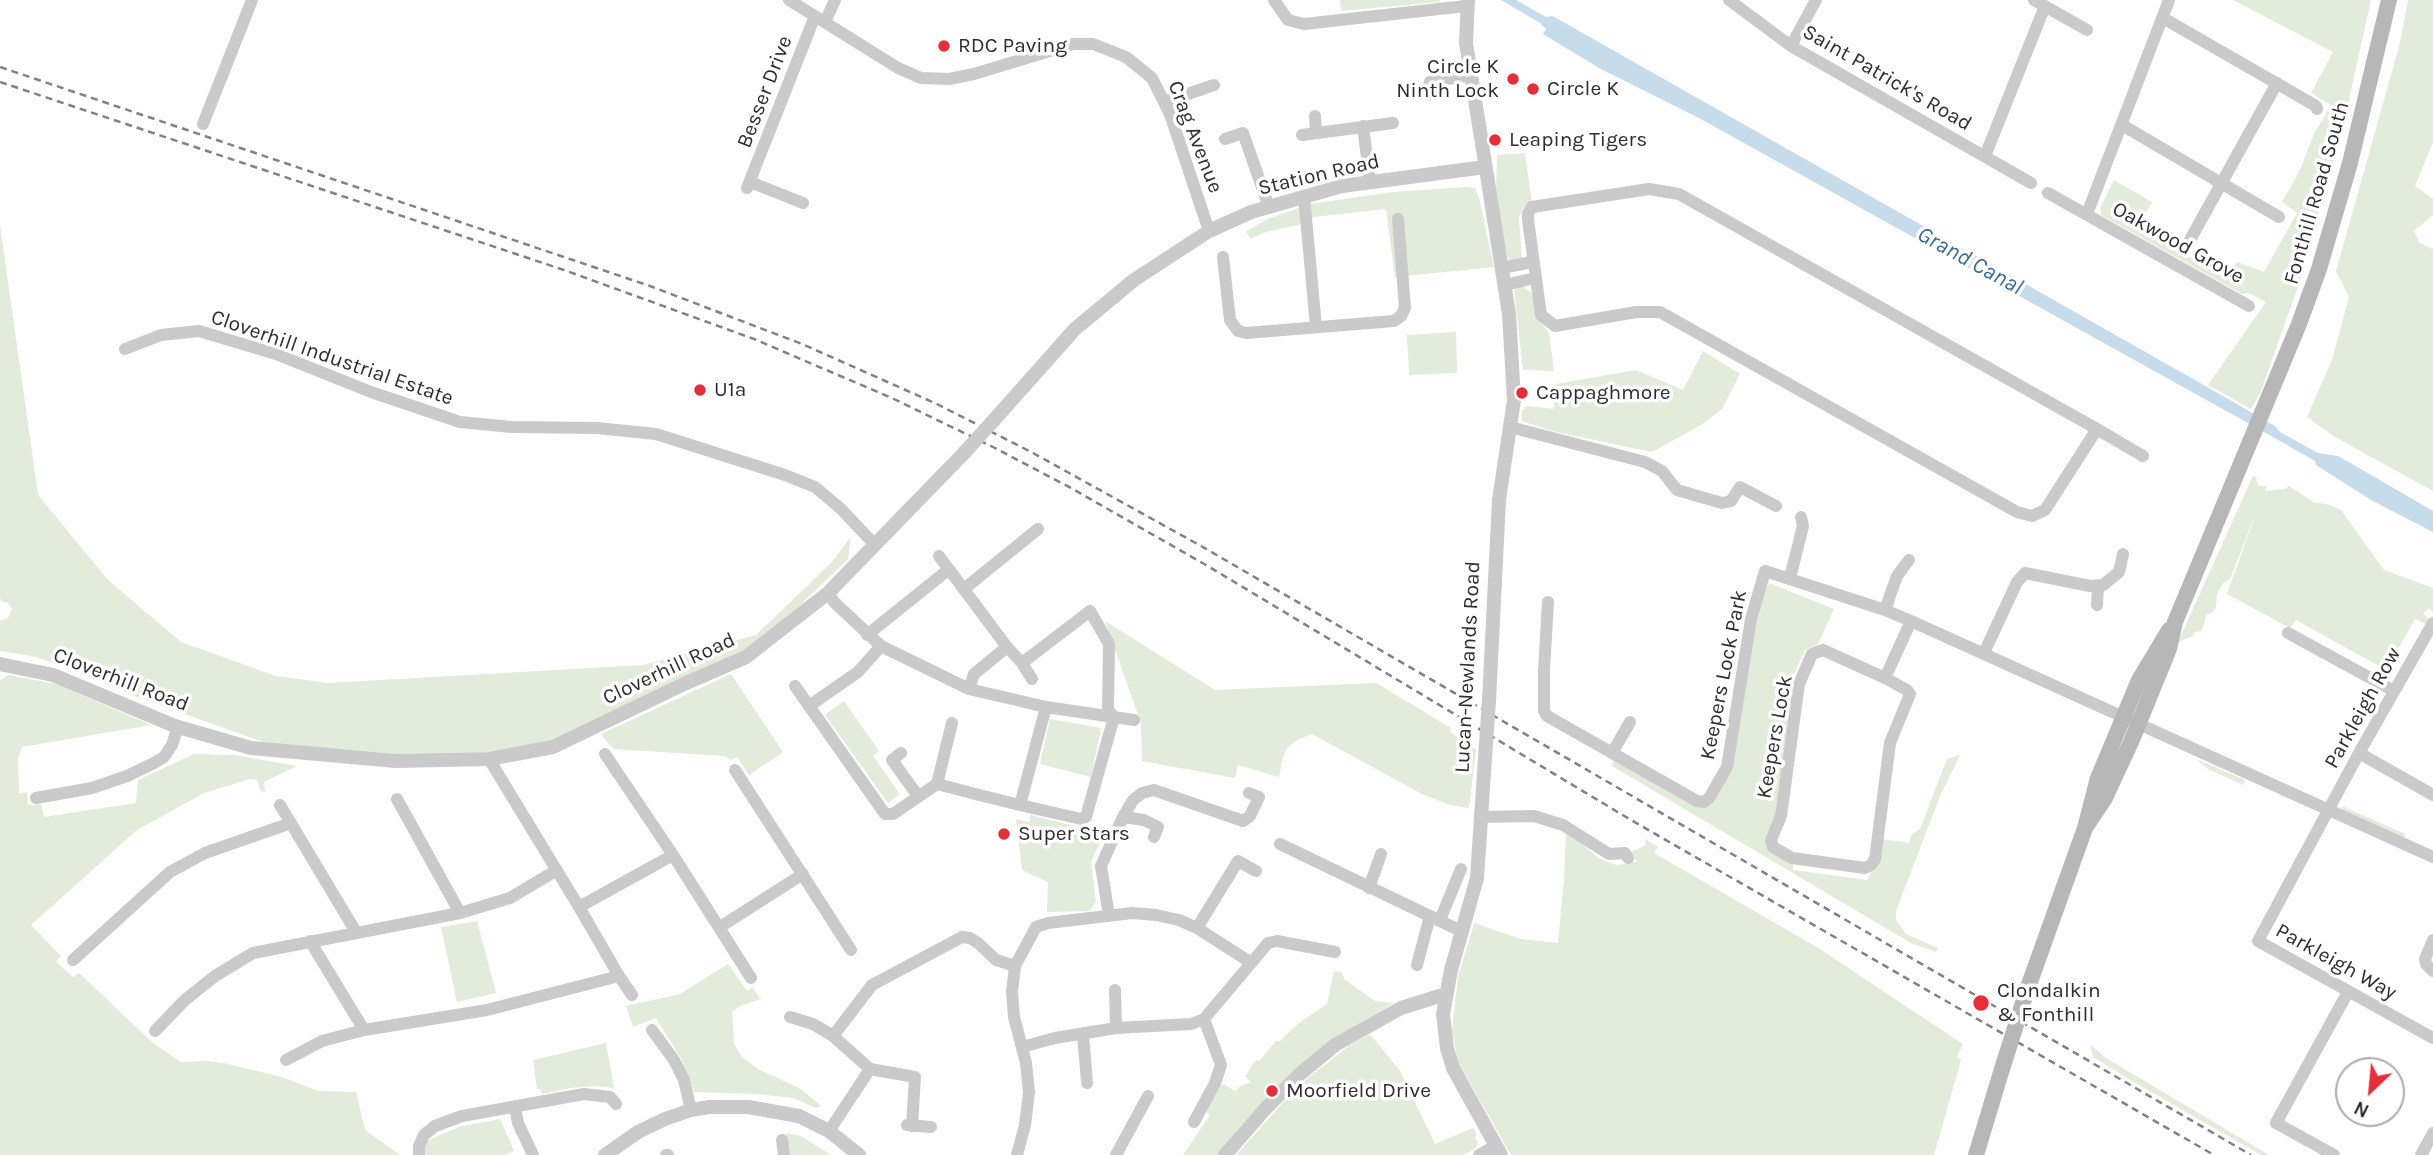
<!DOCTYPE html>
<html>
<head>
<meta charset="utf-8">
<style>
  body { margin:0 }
  #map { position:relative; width:2433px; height:1155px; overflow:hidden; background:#fff; font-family:Karla,sans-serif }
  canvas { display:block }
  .north { position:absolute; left:2335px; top:1057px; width:70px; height:70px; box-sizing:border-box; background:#fff; border:2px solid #ababab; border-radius:50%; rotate:206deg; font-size:19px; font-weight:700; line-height:28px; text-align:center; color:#2d2d2d }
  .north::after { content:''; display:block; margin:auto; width:24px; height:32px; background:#e42f38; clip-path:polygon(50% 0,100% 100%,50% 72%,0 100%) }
</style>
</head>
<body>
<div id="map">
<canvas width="2433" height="1155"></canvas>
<div class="north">N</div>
</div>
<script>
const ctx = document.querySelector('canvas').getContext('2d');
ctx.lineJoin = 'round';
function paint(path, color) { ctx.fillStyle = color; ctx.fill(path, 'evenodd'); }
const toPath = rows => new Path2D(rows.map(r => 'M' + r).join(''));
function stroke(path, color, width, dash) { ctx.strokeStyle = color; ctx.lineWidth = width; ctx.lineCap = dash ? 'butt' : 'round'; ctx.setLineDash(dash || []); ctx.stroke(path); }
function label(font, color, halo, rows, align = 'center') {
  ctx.font = font + ' Karla,sans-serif'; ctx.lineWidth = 7; ctx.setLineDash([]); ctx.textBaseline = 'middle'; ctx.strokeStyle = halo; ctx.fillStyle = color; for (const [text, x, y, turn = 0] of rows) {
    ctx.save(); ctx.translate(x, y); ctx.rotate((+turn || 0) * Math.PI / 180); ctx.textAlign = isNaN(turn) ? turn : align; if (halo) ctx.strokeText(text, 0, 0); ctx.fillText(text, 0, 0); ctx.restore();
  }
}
const green = toPath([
  [1340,0,1440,0,1439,2,1341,11],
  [2233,0,2371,0,2342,131,2302,275,2261,391,2251,409,2208,385,2266,302,2249,293,2242,294,2101,215,2101,206,2114,180,2152,202,2138,227,2225,278,2237,262,2264,272,2297,213,2282,202,2300,170,2314,134,2331,105,2311,93,2333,52],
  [2408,0,2433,0,2433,142,2415,186,2433,199,2433,215,2414,231,2420,243,2433,249,2433,491,2335,437,2307,417,2332,360,2349,297,2336,271,2400,43],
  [1525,153,1532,204,1523,208,1519,218,1522,259,1510,262,1507,256,1496,195,1497,155],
  [1466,187,1475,188,1479,198,1494,267,1395,277,1386,209,1313,217,1298,225,1266,232,1250,239,1246,231,1268,219,1310,204,1393,192],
  [0,225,38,495,108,580,181,642,276,676,328,683,643,665,756,635,831,563,851,537,848,559,783,622,739,654,550,741,487,752,400,754,266,743,132,695,59,664,31,656,0,651,0,621,8,618,12,609,8,603,1,601,0,596],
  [1522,286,1532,293,1536,317,1549,332,1554,371,1523,370,1514,290],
  [1456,332,1457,373,1409,375,1407,335],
  [1703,351,1740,374,1722,409,1701,425,1652,452,1552,431,1522,421,1522,411,1527,406,1554,409,1556,384,1636,370,1683,390],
  [2253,476,2256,477,2258,486,2266,486,2265,491,2285,489,2289,486,2313,502,2330,505,2341,510,2384,570,2433,588,2433,613,2429,608,2423,613,2429,620,2426,624,2415,619,2386,670,2296,620,2290,628,2227,594,2257,510,2230,579,2223,583,2217,594,2216,606,2213,612,2206,615,2202,631,2195,632,2193,636,2178,642],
  [1769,583,1834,609,1818,644,1805,650,1791,681,1789,690,1792,691,1776,816,1766,835,1766,844,1793,863,1793,870,1868,880,1882,839,1909,843,1912,834,1920,829,1947,759,1960,755,1940,796,1896,911,1896,920,1906,934,1938,948,1936,952,1911,943,1612,766,1614,760,1695,805,1718,789,1755,614],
  [1105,621,1215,690,1376,683,1451,728,1450,732,1476,750,1469,808,1450,805,1422,794,1312,734,1297,740,1287,748,1283,757,1279,777,1238,765,1235,778,1142,761,1141,723],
  [731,674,783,752,749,775,737,757,731,760,725,756,613,749,601,734],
  [9,675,56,684,151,725,22,747,18,758,19,793,27,792,28,805,41,804,44,817,136,803,138,780,194,754,234,755,297,766,264,782,265,791,261,792,257,780,250,779,204,793,137,830,31,925,61,956,56,962,73,977,79,973,153,1043,181,1062,207,1061,223,1063,282,1077,318,1091,356,1092,365,1130,400,1155,0,1155,0,680],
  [844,701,879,751,873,756,900,794,888,803,825,715],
  [1050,719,1101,728,1091,777,1040,764],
  [2196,759,2245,780,2243,785,2208,769],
  [2342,806,2405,834,2404,838,2342,810],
  [1031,815,1104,834,1091,862,1096,901,1090,911,1047,912,1048,882,1022,870,1016,819,1029,822],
  [1566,831,1600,859,1616,865,1637,862,1631,852,1646,845,1645,839,1658,847,1654,853,1820,949,1963,1044,1957,1057,1961,1060,1934,1155,1511,1155,1458,1062,1452,1029,1458,977,1474,923,1521,939,1558,943,1564,880],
  [477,921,496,993,457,1002,441,927],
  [728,964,747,991,752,987,761,999,740,1006,732,1012,734,1044,742,1057,758,1069,801,1089,821,1106,816,1108,793,1098,758,1094,694,1092,681,1058,656,1018,633,1027,626,1006,680,994],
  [1334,971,1342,972,1344,979,1375,1001,1394,1003,1352,1028,1292,1073,1238,1129,1218,1155,1183,1155,1210,1115,1206,1112,1219,1086,1224,1084,1235,1091,1242,1085,1249,1083,1250,1081,1246,1077,1246,1075,1256,1060,1259,1061,1277,1040,1279,1042,1299,1023,1327,1004],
  [1370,1034,1400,1071,1435,1144,1473,1128,1477,1135,1475,1137,1478,1143,1475,1149,1463,1155,1236,1155,1298,1086,1350,1045],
  [606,1043,614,1088,595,1086,570,1088,542,1094,540,1089,537,1089,533,1060],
  [2090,1044,2106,1058,2269,1155,2261,1155,2127,1078,2093,1057],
  [500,1119,514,1151,505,1155,423,1155,426,1142,431,1139,459,1127],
  [786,1133,801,1136,831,1155,790,1155]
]);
const water = toPath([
  [1501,0,1516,0,1546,17,1552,16,1558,19,2216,392,2275,426,2280,432,2318,453,2338,456,2347,461,2433,511,2433,532,2371,500,2316,465,2315,461,2273,437,1699,118,1599,68,1543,34,1546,29,1540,23]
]);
const minor = toPath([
  [789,0,898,68,921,78,949,79,974,74,1073,44,1093,44,1126,57,1152,78,1170,114,1209,231],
  [1274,0,1288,20,1304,24,1466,6],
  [1729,0,1791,46,2031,183],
  [2034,0,2087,30],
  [2163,18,2316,106,2317,109],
  [825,22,835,0],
  [1791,46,1816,0],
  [1428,95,1430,82,1470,75],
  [1164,102,1214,85],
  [1315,116,1316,133],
  [203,124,252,0],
  [2122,125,2279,217],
  [1363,126,1370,182],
  [1302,135,1393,123],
  [1225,139,1243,133,1269,207],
  [1985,156,2045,6],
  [750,182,803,203],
  [747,188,815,16],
  [1649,189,1679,194,2097,429,2045,510,2032,516,2017,512,1660,312,1636,312,1555,326,1541,315,1528,220,1528,213,1532,207,1649,189],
  [2048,193,2249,306],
  [1304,196,1316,327],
  [2087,214,2169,0],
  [2190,240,2277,83],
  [1223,257,1230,320,1238,331,1246,333,1394,321,1401,316,1405,308,1398,219],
  [1502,268,1532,262],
  [1505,285,1535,278],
  [125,349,161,335,199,331,276,354,371,392,460,422,512,427,597,428,656,434,785,475,815,487,841,509,875,545],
  [1510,427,1645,462,1662,471,1677,490,1722,503,1731,501,1740,487,1776,506],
  [2097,429,2143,456],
  [939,556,1007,647,974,674,969,689],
  [1790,578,1803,526,1801,517],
  [964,589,1038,529],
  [828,593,834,602,881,646,969,689,1046,707,1134,720],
  [1548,602,1544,670,1544,711,1547,716,1697,801,1704,802,1709,798,1727,767,1751,619,1765,571,1885,610,1911,621,2433,857],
  [2097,605,2098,586],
  [1885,610,1897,576,1909,560],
  [2433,623,2359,753,2258,941,2433,1038],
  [2288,633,2394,691],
  [867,635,948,570],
  [1007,647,1022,663,1032,679],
  [1823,650,1885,678,1907,690,1910,694,1890,743,1875,859,1871,865,1865,868,1792,858,1773,847,1771,840,1781,816,1799,684,1812,654,1823,650],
  [1984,653,2017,582,2025,573,2090,586,2103,585,2119,572,2123,554],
  [1022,663,1090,611,1109,644,1108,710,1114,717,1086,817,1081,819,1020,805,1046,707],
  [1885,678,1911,621],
  [795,686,885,814,893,814,937,784],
  [809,706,858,672,881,646],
  [952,723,937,784,968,792],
  [901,753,892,760,918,796],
  [1612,753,1630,722],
  [2359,753,2433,795],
  [605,754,673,855,751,978],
  [489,759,579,907,619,976,632,995],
  [735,770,851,950],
  [971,793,1020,805],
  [36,798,92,788,127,776,154,763,164,757,172,745,178,727],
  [397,799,460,913],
  [280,805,356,932],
  [1123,817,1133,800,1142,793,1154,790,1243,821,1250,816,1259,797,1249,793],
  [1480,817,1534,816,1563,825,1609,854,1625,853,1628,858],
  [1280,844,1463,932],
  [1369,888,1381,854],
  [579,907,673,855],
  [1109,916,1101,866,1123,817,1144,820,1158,827,1154,837],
  [1440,920,1461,869],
  [720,927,803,874],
  [1197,928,1238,861,1256,871],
  [2433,940,2425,959,2426,964,2433,971],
  [310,941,364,1030],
  [73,960,170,872,205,853,291,823],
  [1417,965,1430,916],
  [1115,990,1116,1028],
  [790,1017,813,1024,833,1036,870,1069,915,1077,912,1126],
  [652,1030,674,1060,684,1080,691,1110],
  [155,1031,185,1000,215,976,253,953,460,913,510,898,557,870],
  [1083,1034,1087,1083],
  [833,1036,872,985,962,937,970,938,978,943,996,960,1015,966],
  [1022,1047,1055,1038,1116,1028,1191,1024,1204,1019,1268,943,1277,941,1335,952],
  [286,1060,322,1041,364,1030,487,1010,619,976],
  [515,1107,518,1123,533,1155],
  [1194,1122,1215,1083,1221,1065,1204,1019],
  [907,1125,931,1127],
  [829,1131,870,1069],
  [782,1140,784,1155],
  [419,1155,419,1146,424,1135,435,1126,462,1116,584,1094,610,1097,616,1104],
  [666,1155,668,1155],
  [1017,1155,1025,1125,1029,1092,1026,1063,1014,1017,1012,992,1015,966,1036,927,1048,923,1132,913,1156,915,1179,920,1197,928,1250,962],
  [1116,1155,1148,1096],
  [1479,1155,1495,1146],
  [2334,1155,2276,1123,2348,992],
  [2421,1155,2433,1133]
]);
const tertiary = toPath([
  [1468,0,1466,43,1509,314,1514,400,1499,500,1489,701],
  [994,420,1075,329,1134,280,1209,231,1251,212,1342,186,1485,167],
  [0,664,53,675,175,726,251,748,396,761,489,759,553,747,684,684,746,657,828,593,965,452],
  [1485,758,1477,878,1451,970,1443,1014,1447,1048,1453,1068,1501,1155],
  [605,1155,638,1132,665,1119,691,1110,709,1107,748,1107,799,1116,829,1131,859,1155],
  [1225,1155,1267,1107,1300,1074,1335,1045,1401,1008,1446,994]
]);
const secondary = toPath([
  [2085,828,2105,798,2131,742,2169,649,2175,622,2299,324,2319,269,2350,163,2389,0],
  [2026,993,2085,828,2098,778,2139,680,2169,630],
  [1976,1155,2002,1069]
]);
const rail = toPath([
  [0,67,650,286,802,344,937,404,1033,453,1201,546,2251,1155],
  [0,82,564,270,754,339,894,399,993,447,1071,488,1206,565,1631,820,2214,1155]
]);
const tertiaryBridge = toPath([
  [965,452,994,420],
  [1485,758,1489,701]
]);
const secondaryBridge = toPath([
  [2002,1069,2026,993]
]);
const markers = [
  [944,46,7,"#e42f38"],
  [1513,79,7,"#e42f38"],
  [1533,89,7,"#e42f38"],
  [1495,140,7,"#e42f38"],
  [700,390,7,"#e42f38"],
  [1522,393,7,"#e42f38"],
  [1004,834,7,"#e42f38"],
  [1981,1003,9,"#e42f38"],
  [1272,1091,7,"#e42f38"]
];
const poiNames = [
  ["RDC Paving",958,46],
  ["Circle K",1499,67,"right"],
  ["Ninth Lock",1499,91,"right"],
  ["Circle K",1547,89],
  ["Leaping Tigers",1509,140],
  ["U1a",714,390],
  ["Cappaghmore",1536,393],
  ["Super Stars",1018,834],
  ["Clondalkin",1997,991],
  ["& Fonthill",1997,1015],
  ["Moorfield Drive",1286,1091]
];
const streetNames = [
  ["Saint Patrick's Road",1887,78,30],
  ["Besser Drive",765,92,-69],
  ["Crag Avenue",1195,137,69],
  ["Station Road",1319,175,-13],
  ["Fonthill Road South",2317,193,-74],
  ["Oakwood Grove",2178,243,29],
  ["Cloverhill Industrial Estate",332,358,19],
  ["Lucan-Newlands Road",1468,667,-87],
  ["Cloverhill Road",669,669,-25],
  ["Keepers Lock Park",1724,675,-79],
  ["Cloverhill Road",121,680,21],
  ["Parkleigh Row",2363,708,-61],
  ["Keepers Lock",1775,737,-80],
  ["Parkleigh Way",2336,962,29]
];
const waterNames = [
  ["Grand Canal",1970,261,29]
];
paint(green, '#e3ebdb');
paint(water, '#c7dceb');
stroke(minor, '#cacaca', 12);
stroke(tertiary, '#cacaca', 14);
stroke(secondary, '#b7b7b7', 16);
stroke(rail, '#828282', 2.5, [7, 5]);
stroke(tertiaryBridge, '#cacaca', 14);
stroke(secondaryBridge, '#b7b7b7', 16);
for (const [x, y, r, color] of markers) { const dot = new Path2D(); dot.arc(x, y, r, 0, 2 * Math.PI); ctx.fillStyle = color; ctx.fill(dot); stroke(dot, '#fff', 2.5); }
label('21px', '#2d2d2d', '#fff', poiNames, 'left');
label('21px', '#2d2d2d', '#fff', streetNames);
label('italic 23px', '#3c6c8e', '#fff', waterNames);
</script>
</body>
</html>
